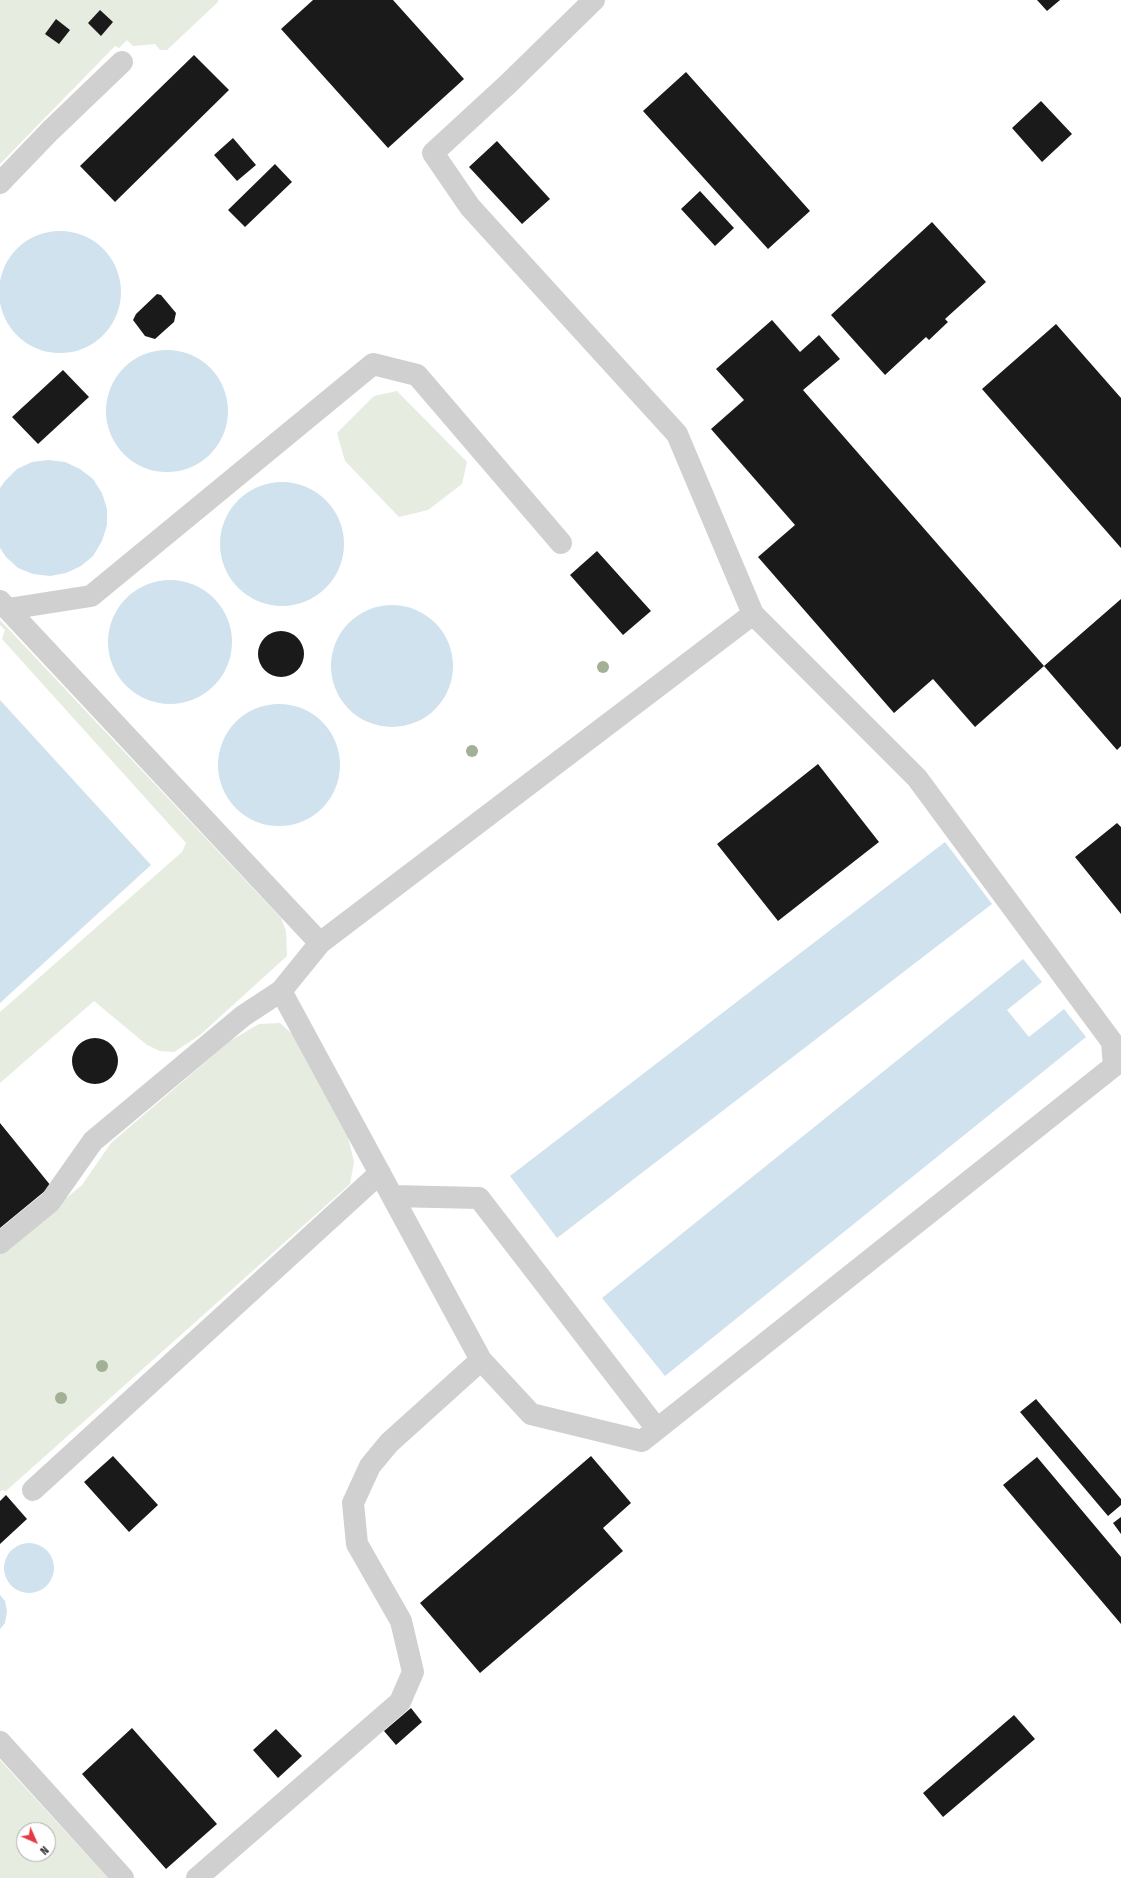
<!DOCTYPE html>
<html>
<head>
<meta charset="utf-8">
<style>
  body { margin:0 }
  #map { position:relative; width:1121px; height:1878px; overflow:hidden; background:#fff; font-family:"Fira Sans Condensed",sans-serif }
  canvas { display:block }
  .north { position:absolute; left:16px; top:1822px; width:40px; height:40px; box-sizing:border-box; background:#fff; border:1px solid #adadad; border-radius:50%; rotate:135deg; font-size:11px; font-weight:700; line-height:16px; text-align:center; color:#333 }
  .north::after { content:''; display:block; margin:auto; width:14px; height:18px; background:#e63946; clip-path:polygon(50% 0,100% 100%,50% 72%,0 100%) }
</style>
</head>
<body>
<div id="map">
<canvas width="1121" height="1878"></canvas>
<div class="north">N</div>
</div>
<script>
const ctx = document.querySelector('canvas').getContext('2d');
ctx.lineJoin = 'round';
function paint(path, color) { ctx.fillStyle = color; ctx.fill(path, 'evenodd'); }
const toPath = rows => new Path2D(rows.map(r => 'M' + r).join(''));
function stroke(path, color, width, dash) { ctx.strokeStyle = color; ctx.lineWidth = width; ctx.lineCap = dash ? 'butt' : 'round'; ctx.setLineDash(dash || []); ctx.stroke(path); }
const green = toPath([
  [0,0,218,0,218,2,167,50,160,50,155,44,133,46,127,40,119,48,115,46,0,164],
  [397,391,467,462,462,484,428,510,399,517,345,461,337,433,374,396],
  [0,620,281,918,286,931,287,956,200,1035,174,1052,160,1051,147,1045,94,1001,0,1083,0,1012,182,852,186,843,2,639,5,630,0,625],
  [280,1023,300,1041,344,1120,354,1162,350,1184,6,1491,2,1490,0,1492,0,1253,82,1185,111,1143,230,1041,259,1024],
  [0,1760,108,1878,0,1878],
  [24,1830,48,1830,48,1854,24,1854]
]);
const water = toPath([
  '-1 292a61 61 0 1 1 122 0a61 61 0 1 1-122 0Z',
  '106 411a61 61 0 1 1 122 0a61 61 0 1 1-122 0Z',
  [48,460,65,462,80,469,93,479,102,493,107,509,107,525,102,541,93,556,81,566,66,573,50,576,33,574,18,568,6,557,0,548,0,488,5,481,17,469,32,462],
  '220 544a62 62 0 1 1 124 0a62 62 0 1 1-124 0Z',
  '108 642a62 62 0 1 1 124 0a62 62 0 1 1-124 0Z',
  '331 666a61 61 0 1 1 122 0a61 61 0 1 1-122 0Z',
  [0,700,151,865,0,1003],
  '218 765a61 61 0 1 1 122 0a61 61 0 1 1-122 0Z',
  [945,842,992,904,557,1238,510,1176],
  [1023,959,1042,982,1007,1010,1029,1037,1064,1009,1086,1037,665,1376,602,1298],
  '4 1568a25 25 0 1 1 50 0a25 25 0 1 1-50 0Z',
  [0,1595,5,1601,7,1611,5,1623,0,1629]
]);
const building = toPath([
  [313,0,393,0,464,79,388,148,281,29],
  [1037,0,1060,0,1047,11],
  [100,10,113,22,101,36,88,23],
  [56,19,70,30,59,44,45,34],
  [194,55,229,90,115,202,80,166],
  [686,72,810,211,768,249,643,111],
  [1041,101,1072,134,1042,162,1012,128],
  [233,138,256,165,237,181,214,155],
  [497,141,550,199,522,224,469,167],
  [275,164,292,182,245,227,228,210],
  [700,191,734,228,715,246,681,209],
  [932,222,986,282,945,319,948,322,929,340,926,337,885,375,831,315],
  [157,294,161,295,176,313,174,322,155,339,145,336,133,320,136,314],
  [772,320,800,352,819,335,840,359,803,390,1044,666,975,727,933,679,894,713,758,557,795,525,711,429,744,400,716,369],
  [1056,324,1121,398,1121,548,982,389],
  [63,370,89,397,38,444,12,417],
  [597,551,651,611,623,635,570,575],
  [1121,599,1121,746,1117,750,1044,666],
  '258 654a23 23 0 1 1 46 0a23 23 0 1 1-46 0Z',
  [818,764,879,842,778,921,717,844],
  [1117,823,1121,827,1121,914,1075,857],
  '72 1061a23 23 0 1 1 46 0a23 23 0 1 1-46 0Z',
  [0,1123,51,1186,0,1228],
  [1036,1399,1121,1499,1121,1505,1108,1516,1020,1412],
  [113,1456,158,1505,129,1532,84,1482],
  [591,1456,631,1503,603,1528,623,1551,480,1673,420,1603],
  [1037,1457,1121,1557,1121,1624,1003,1485],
  [6,1495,27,1519,0,1544,0,1501],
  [1121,1517,1121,1534,1113,1523],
  [411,1708,422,1722,396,1745,384,1731],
  [1014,1715,1035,1739,943,1817,923,1793],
  [132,1728,217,1824,166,1869,82,1774],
  [276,1729,302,1756,278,1778,253,1750]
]);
const minor = toPath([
  [0,183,50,131,122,62],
  [0,601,320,943],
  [8,609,91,596,373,364,417,375,561,543],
  [392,1196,479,1198,657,1429],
  [0,1243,50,1202,93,1141,243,1016,281,991,320,943,753,614,677,434,470,207,433,153,508,84,594,0],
  [481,1360,531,1414,642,1441,1114,1066,1112,1042,917,778,753,614],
  [33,1490,380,1173],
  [0,1742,123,1878],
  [197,1878,400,1702,413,1672,401,1621,357,1544,353,1503,370,1466,389,1443,481,1360,281,991]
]);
const trees = [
  [603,667],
  [472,751],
  [102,1366],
  [61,1398]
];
paint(green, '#e6ecdf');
paint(water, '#cfe2ee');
paint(building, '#1a1a1a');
stroke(minor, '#d0d0d0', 22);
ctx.fillStyle = '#a2b095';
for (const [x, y] of trees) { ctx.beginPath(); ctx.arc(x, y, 6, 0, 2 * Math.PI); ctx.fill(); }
</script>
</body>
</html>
